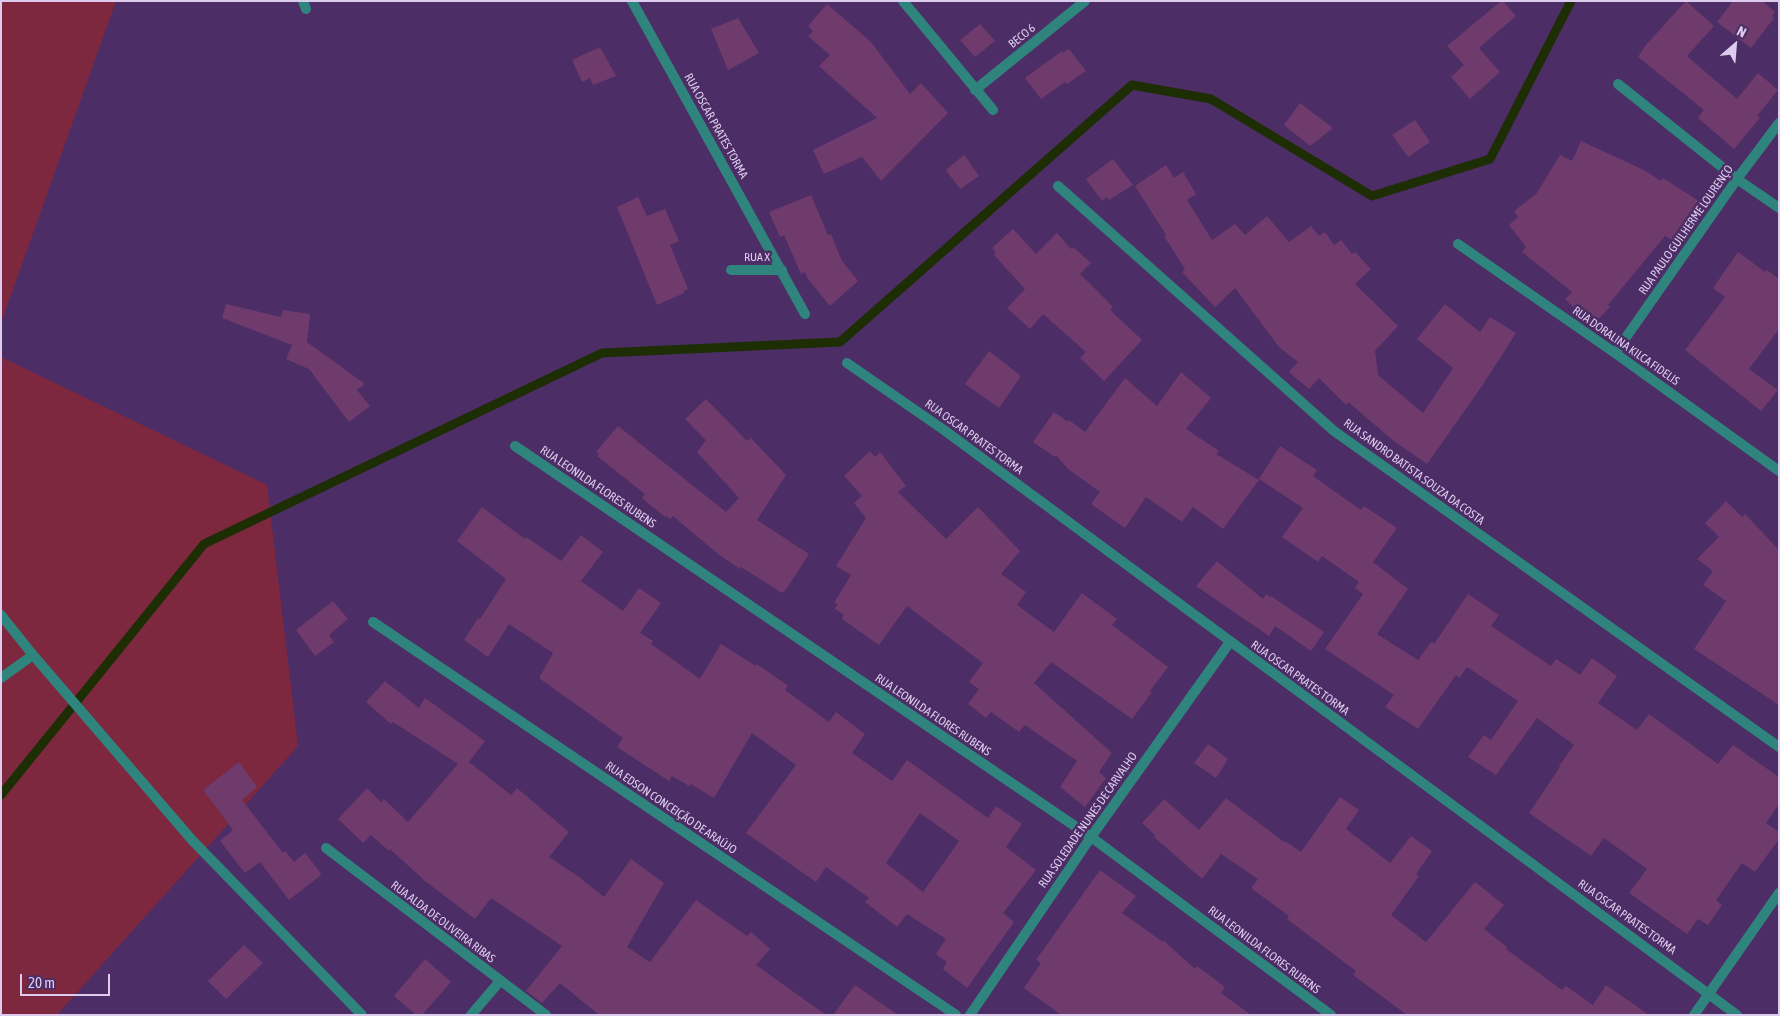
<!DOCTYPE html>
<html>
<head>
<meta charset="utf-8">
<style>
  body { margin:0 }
  #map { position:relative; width:1780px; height:1016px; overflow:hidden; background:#4d2d65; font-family:"Asap Condensed",sans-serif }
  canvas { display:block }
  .frame { position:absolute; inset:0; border:2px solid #deccee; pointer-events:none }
  .north { position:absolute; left:1710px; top:20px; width:50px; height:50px; -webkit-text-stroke:4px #4d2d65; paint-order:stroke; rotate:27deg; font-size:14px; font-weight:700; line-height:20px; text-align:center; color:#deccee }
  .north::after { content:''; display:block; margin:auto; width:18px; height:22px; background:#deccee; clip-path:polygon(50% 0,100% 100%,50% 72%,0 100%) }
  .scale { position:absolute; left:20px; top:974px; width:90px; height:22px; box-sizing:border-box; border:2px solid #deccee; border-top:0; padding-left:6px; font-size:15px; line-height:18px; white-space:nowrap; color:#deccee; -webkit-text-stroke:4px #4d2d65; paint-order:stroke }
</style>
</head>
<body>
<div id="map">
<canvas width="1780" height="1016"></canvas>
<div class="frame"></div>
<div class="north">N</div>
<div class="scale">20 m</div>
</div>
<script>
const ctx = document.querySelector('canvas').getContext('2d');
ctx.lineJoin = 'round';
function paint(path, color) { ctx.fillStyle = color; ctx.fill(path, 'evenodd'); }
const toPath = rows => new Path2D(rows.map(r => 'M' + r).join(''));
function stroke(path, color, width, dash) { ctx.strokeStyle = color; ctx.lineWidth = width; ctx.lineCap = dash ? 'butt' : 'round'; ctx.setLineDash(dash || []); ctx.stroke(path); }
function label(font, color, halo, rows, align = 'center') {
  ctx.font = font + ' "Asap Condensed",sans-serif'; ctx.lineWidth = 5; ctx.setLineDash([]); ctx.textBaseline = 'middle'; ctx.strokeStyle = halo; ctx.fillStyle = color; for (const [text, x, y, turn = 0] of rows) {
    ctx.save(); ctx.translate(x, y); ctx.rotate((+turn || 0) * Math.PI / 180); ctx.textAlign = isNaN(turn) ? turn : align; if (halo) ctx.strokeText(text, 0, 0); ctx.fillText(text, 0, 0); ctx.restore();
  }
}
const green = toPath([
  [1,1,116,1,1,323],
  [1,357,267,485,298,746,57,1015,1,1015]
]);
const stream = toPath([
  [1,795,204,544,602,353,840,342,1132,85,1211,99,1372,196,1490,159,1571,1]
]);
const building = toPath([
  [1501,1,1503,1,1516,16,1479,48,1500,72,1470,99,1451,77,1464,65,1447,46],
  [1686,1,1714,26,1687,56,1737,99,1758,73,1778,90,1757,116,1760,118,1734,149,1698,118,1704,110,1638,57,1645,46],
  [1733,1,1762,1,1775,12,1772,16,1774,18,1751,48,1717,22],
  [827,4,871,42,910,94,921,83,948,113,881,181,862,157,824,174,813,150,877,118,819,66,830,55,808,36,813,31,808,26],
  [738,18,759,53,728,70,711,29],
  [980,24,995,41,975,57,960,40],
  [600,47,616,76,593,85,590,78,582,82,572,60],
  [1069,49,1086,71,1067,84,1065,82,1041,99,1025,78,1062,51,1063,53],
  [1300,103,1333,128,1310,146,1284,125],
  [1415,120,1430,142,1408,157,1392,135],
  [1581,141,1644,170,1661,181,1663,178,1702,203,1677,243,1665,236,1608,305,1610,307,1592,326,1565,299,1572,292,1522,252,1526,247,1509,225,1518,217,1514,211,1537,193,1560,155,1572,161],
  [964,155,979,176,960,189,946,170],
  [1113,159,1133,185,1109,200,1107,197,1102,201,1086,179],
  [1166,165,1174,178,1183,172,1196,194,1187,200,1212,240,1235,224,1245,235,1267,216,1289,242,1311,226,1319,236,1325,232,1334,245,1341,240,1352,254,1355,252,1371,269,1355,284,1398,326,1375,351,1378,375,1423,413,1453,368,1417,339,1445,304,1480,332,1490,317,1516,333,1482,386,1427,464,1395,442,1348,402,1346,405,1319,378,1309,389,1289,372,1298,362,1279,347,1235,288,1215,307,1182,272,1185,269,1164,236,1166,235,1135,186],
  [811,195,828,235,831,234,842,261,858,281,830,306,808,279,805,272,801,274,784,235,780,237,769,212],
  [638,197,647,216,665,209,679,241,670,245,688,289,684,291,684,293,657,305,617,207],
  [1013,229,1036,254,1057,233,1071,249,1073,247,1091,263,1080,274,1113,307,1110,310,1142,340,1104,381,1080,358,1086,352,1043,314,1030,329,1007,308,1025,289,994,255,996,253,992,248],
  [1738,252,1765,272,1767,270,1779,279,1779,329,1749,369,1778,390,1761,411,1685,350,1725,297,1713,288],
  [226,304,281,317,283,310,310,314,307,342,365,384,357,390,370,406,349,422,309,369,286,359,292,345,222,318],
  [989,351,1021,376,999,408,965,384],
  [1181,372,1211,398,1186,429,1219,451,1216,454,1259,480,1223,529,1193,507,1182,522,1146,497,1125,528,1091,504,1100,492,1068,469,1056,455,1055,457,1033,442,1054,412,1068,422,1069,420,1085,432,1125,378,1157,406],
  [706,399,747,441,751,438,786,475,757,520,809,554,787,588,782,593,741,567,740,569,718,554,673,516,670,519,666,516,665,517,642,498,645,494,597,456,599,454,596,452,618,426,726,512,739,498,697,452,706,440,685,419],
  [1280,446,1317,470,1313,476,1361,510,1364,506,1397,528,1373,562,1408,589,1377,634,1418,660,1431,642,1434,644,1468,594,1499,615,1491,626,1551,666,1556,659,1580,675,1592,658,1617,676,1598,703,1637,730,1649,714,1718,764,1733,745,1779,777,1779,804,1766,823,1779,832,1779,839,1755,872,1742,863,1716,900,1722,905,1708,925,1698,919,1687,934,1629,893,1647,869,1604,838,1591,856,1529,813,1560,767,1559,766,1574,745,1537,718,1496,775,1468,757,1484,735,1491,740,1518,701,1467,667,1459,678,1456,675,1418,729,1385,707,1394,695,1325,649,1363,594,1355,588,1359,582,1322,556,1318,562,1282,537,1303,508,1259,479],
  [870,451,875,457,880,452,906,486,898,492,946,539,978,507,1020,551,1001,574,1026,592,1017,605,1054,632,1082,593,1117,619,1112,625,1168,667,1150,691,1152,692,1132,719,1051,662,1034,683,1112,753,1099,772,1106,778,1085,807,1060,787,1077,761,1025,725,1019,732,991,712,986,718,968,704,979,689,969,682,983,663,907,606,879,645,842,619,844,615,835,609,838,604,834,603,851,575,836,566,866,518,854,503,862,496,844,476],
  [1726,501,1742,517,1745,514,1779,550,1779,705,1694,649,1726,601,1703,585,1713,571,1697,559,1719,537,1705,523],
  [482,507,525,539,526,537,561,561,581,535,603,552,581,581,623,611,639,588,661,603,640,633,653,641,651,644,700,679,721,644,756,666,757,664,788,686,785,690,829,722,836,712,865,734,852,753,892,781,907,760,988,818,996,806,1022,824,1006,847,1036,870,1003,913,1014,922,967,988,943,969,947,962,936,954,946,939,907,914,897,927,865,902,869,898,826,867,816,882,746,833,796,765,752,733,714,798,691,784,689,786,672,776,669,781,617,747,623,738,539,678,553,653,509,624,488,657,464,640,478,618,480,619,506,579,457,541],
  [920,813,959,841,923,892,886,863],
  [1217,561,1263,599,1266,594,1270,597,1271,596,1324,632,1311,651,1275,626,1269,636,1196,586],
  [333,601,348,619,329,635,334,642,315,656,296,630],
  [385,681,419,708,425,698,485,741,469,762,511,795,517,788,569,832,549,857,579,877,604,897,631,859,664,883,627,947,650,962,696,900,747,936,751,932,770,949,756,965,826,1015,599,1015,560,983,542,1003,526,991,562,946,491,898,475,919,425,881,390,849,389,851,371,835,363,843,338,819,367,788,381,802,384,799,408,822,458,764,393,722,391,724,366,702],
  [1208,744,1228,759,1216,778,1194,763],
  [239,762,257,787,242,800,283,853,285,851,294,862,305,853,320,872,321,875,289,900,260,862,245,873,220,841,233,830,203,790],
  [1340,797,1359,810,1346,829,1390,863,1411,836,1432,851,1416,874,1419,876,1391,915,1426,942,1475,882,1504,905,1484,929,1507,947,1506,949,1562,990,1566,986,1593,1005,1606,985,1649,1015,1407,1015,1353,975,1356,971,1287,919,1289,916,1251,888,1258,879,1221,854,1202,879,1154,837,1155,835,1142,823,1164,799,1199,830,1226,798,1284,842,1285,841,1301,852],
  [1100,870,1136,896,1122,913,1163,942,1164,941,1195,969,1197,966,1225,987,1221,993,1251,1015,1061,1015,1024,988,1041,963,1036,960],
  [244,945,263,963,226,999,208,981],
  [425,959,451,982,422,1015,416,1015,394,996],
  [855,985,898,1015,833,1015]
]);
const service = toPath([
  [975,90,1085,1],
  [731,270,782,270],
  [33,655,192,840,362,1015]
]);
const minor = toPath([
  [303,1,306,9],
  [632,1,805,314],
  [903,1,993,110],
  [1618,84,1737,179,1779,208],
  [1058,186,1334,431,1779,747],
  [1458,244,1615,353,1779,471],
  [1615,353,1737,179,1779,123],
  [847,363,944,430,1737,1015],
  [515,446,1091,837,1331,1015],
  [1,615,33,655,1,678],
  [373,622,956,1015],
  [326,848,546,1015],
  [471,1015,500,981],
  [970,1015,1091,837,1230,642],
  [1694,1015,1779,893]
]);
const streetNames = [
  ["BECO 6",1022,36,-39],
  ["RUA OSCAR PRATES TORMA",716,126,61],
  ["RUA PAULO GUILHERME LOURENÇO",1686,230,-55],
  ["RUA X",757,257],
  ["RUA DORALINA KILCA FIDELIS",1626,346,35],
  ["RUA OSCAR PRATES TORMA",974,437,36],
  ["RUA SANDRO BATISTA SOUZA DA COSTA",1414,472,36],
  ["RUA LEONILDA FLORES RUBENS",598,487,34],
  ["RUA OSCAR PRATES TORMA",1300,678,36],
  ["RUA LEONILDA FLORES RUBENS",933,715,34],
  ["RUA EDSON CONCEIÇÃO DE ARAÚJO",671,808,34],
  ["RUA SOLEDADE NUNES DE CARVALHO",1088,820,-55],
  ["RUA OSCAR PRATES TORMA",1627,917,36],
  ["RUA ALDA DE OLIVEIRA RIBAS",443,922,37],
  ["RUA LEONILDA FLORES RUBENS",1264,950,37]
];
paint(green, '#7d283e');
stroke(stream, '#1d2d04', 9);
paint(building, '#6e3b6c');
stroke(service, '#2f847e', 10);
stroke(minor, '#2f847e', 10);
label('12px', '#deccee', '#4d2d65', streetNames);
</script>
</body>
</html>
